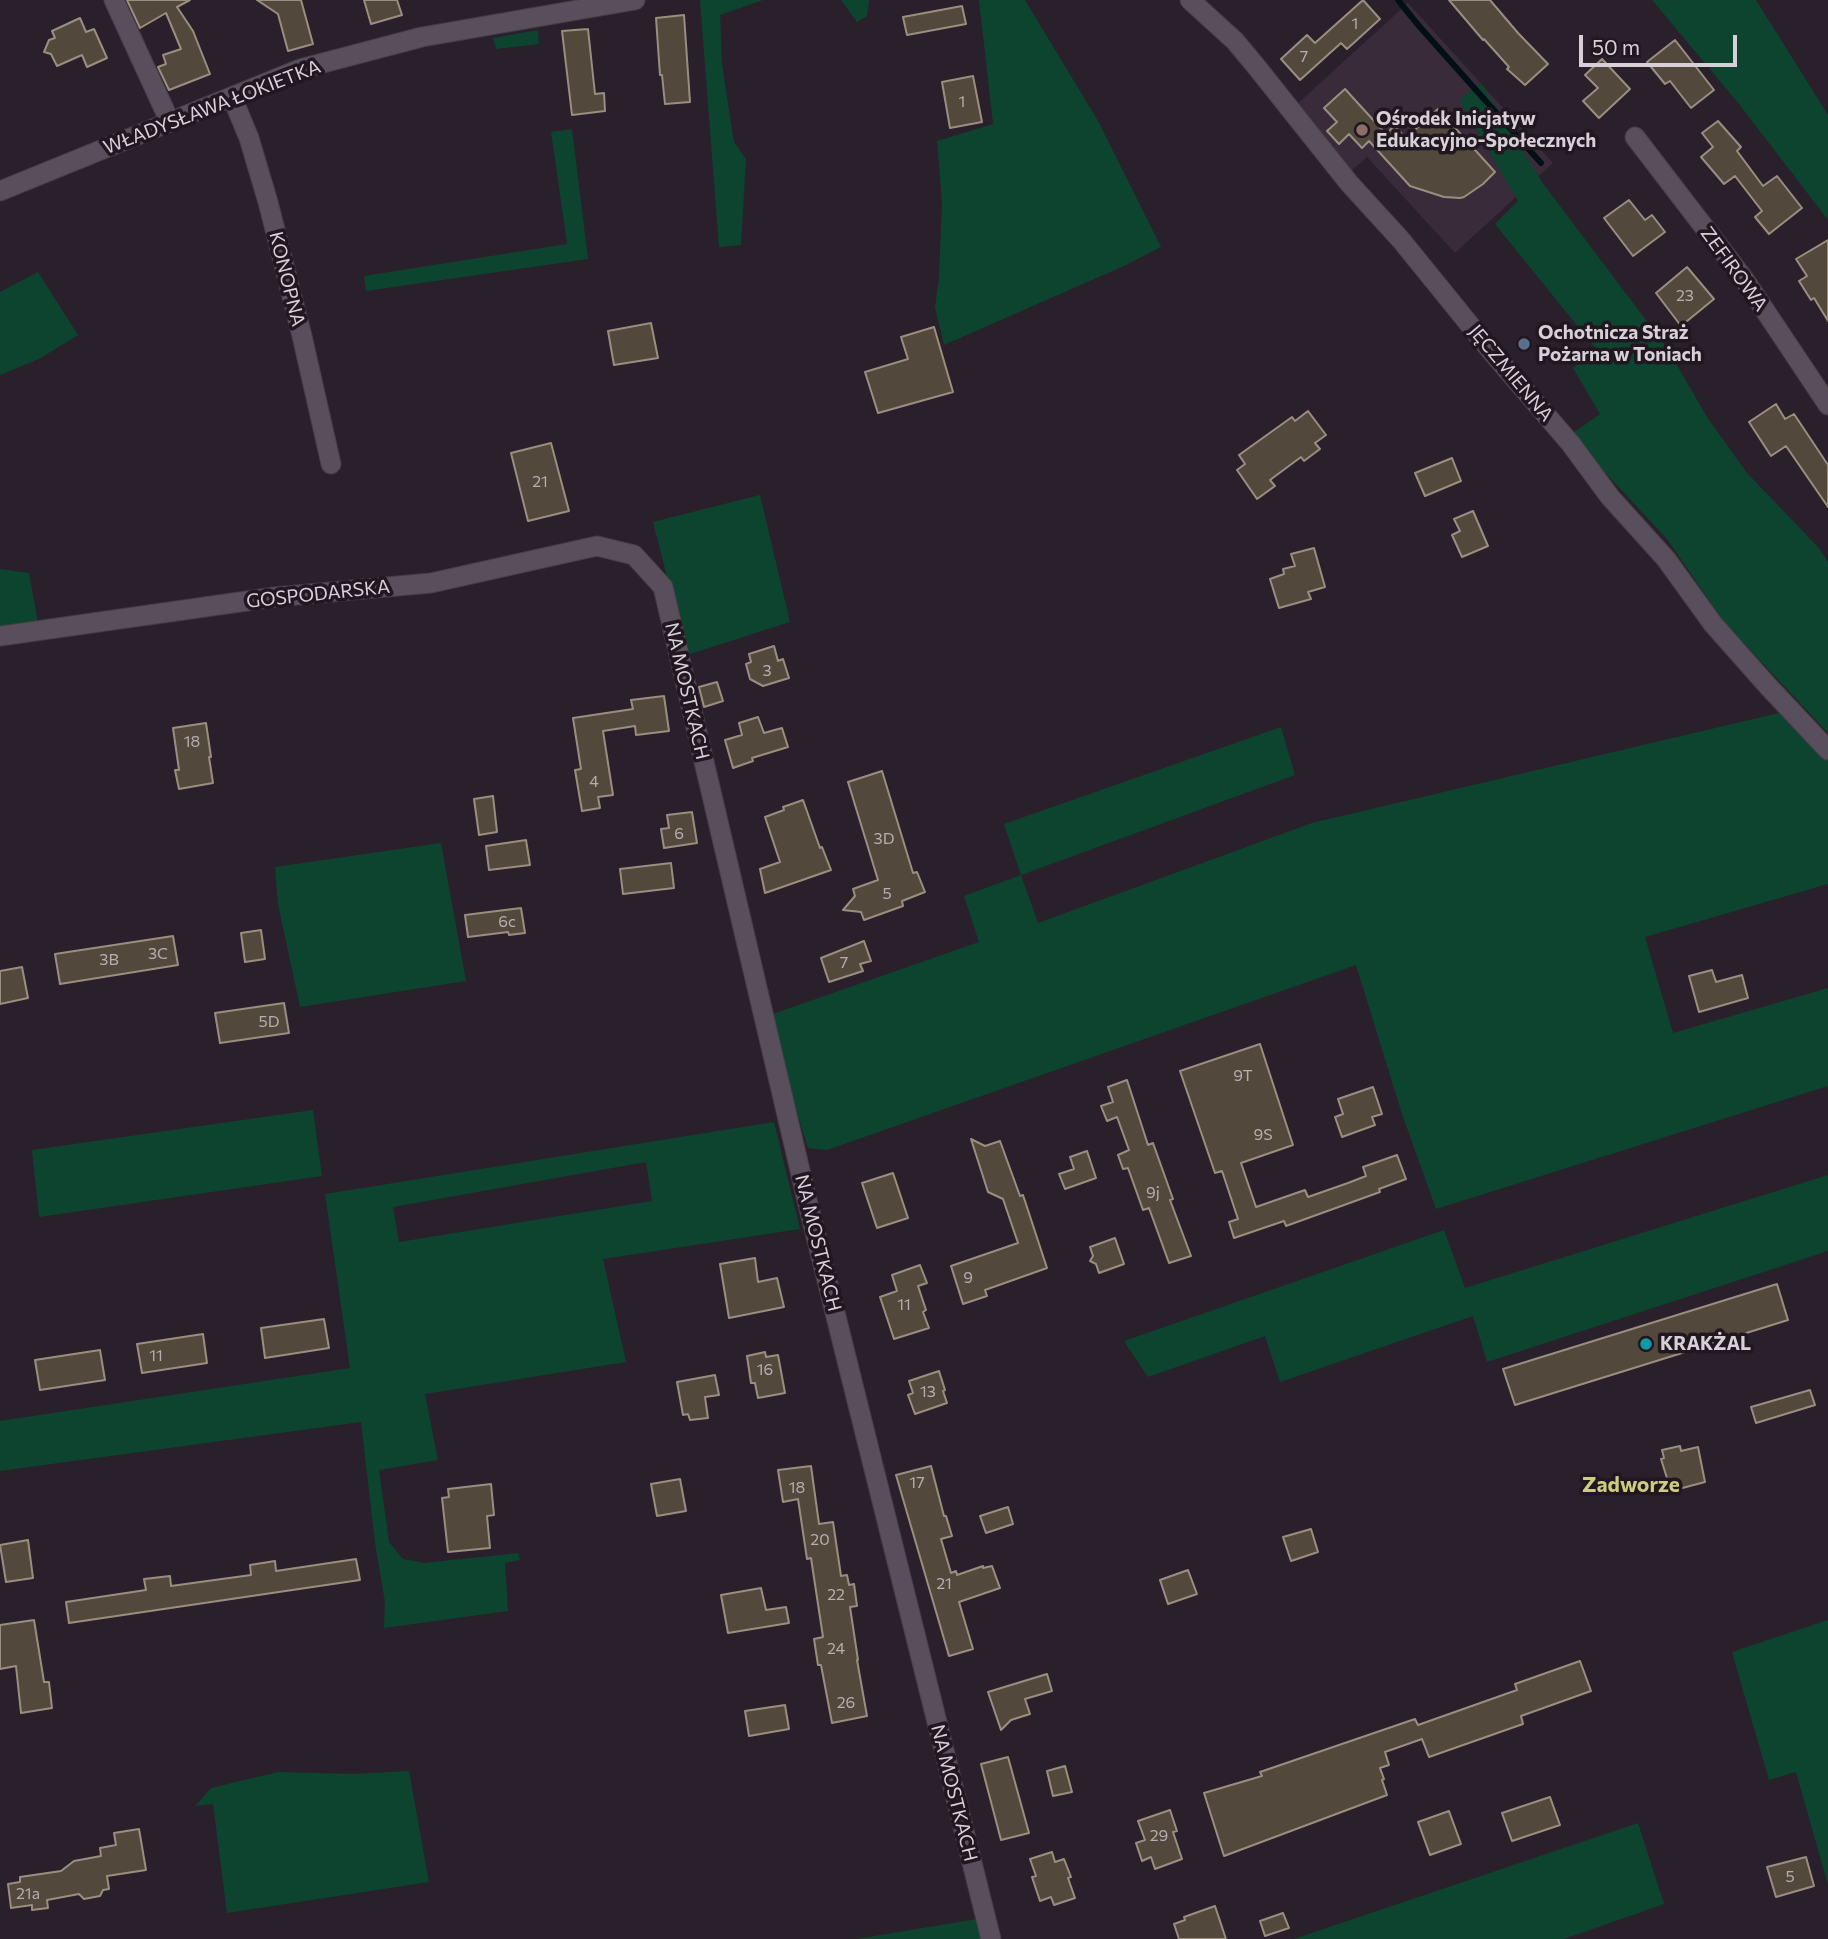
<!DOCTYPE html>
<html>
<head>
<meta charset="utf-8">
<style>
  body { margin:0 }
  #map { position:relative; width:1828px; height:1939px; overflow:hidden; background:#2a202b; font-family:Commissioner,sans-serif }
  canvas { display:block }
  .scale { position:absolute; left:1579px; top:35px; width:158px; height:32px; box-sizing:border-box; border:4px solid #d7d0d7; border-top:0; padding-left:9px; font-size:21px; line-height:24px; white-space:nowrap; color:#d7d0d7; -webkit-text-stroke:5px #201721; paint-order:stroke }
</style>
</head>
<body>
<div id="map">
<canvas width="1828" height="1939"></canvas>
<div class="scale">50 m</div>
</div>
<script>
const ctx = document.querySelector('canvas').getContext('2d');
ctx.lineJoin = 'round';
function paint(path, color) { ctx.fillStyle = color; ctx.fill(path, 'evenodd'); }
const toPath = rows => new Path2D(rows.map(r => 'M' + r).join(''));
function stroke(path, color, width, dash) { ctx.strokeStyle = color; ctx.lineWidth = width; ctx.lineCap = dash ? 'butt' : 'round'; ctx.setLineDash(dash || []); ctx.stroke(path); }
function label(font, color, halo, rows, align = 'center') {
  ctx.font = font + ' Commissioner,sans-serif'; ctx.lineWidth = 7; ctx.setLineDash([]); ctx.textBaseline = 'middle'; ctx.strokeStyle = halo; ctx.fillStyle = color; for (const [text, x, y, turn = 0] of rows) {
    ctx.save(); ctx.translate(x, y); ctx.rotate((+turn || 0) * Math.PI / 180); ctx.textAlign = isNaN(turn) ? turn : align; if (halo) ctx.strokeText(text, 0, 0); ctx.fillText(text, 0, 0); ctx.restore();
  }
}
const built = toPath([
  [1408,3,1553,163,1455,253,1367,157,1351,171,1296,105]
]);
const green = toPath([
  [700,0,763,0,720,15,722,64,734,142,746,159,741,245,719,247],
  [841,0,869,0,867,16,857,22],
  [979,0,1025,0,1098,121,1161,247,1126,265,944,345,935,307,939,278,942,202,937,141,993,124],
  [1652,0,1756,0,1828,115,1828,220,1739,104],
  [538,30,539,44,496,49,493,38],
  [1481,83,1542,182,1667,348,1707,417,1747,473,1818,547,1828,562,1828,733,1725,623,1667,539,1570,435,1600,414,1573,368,1596,349,1495,224,1518,201,1459,100],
  [572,129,588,259,366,291,364,276,567,244,551,132],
  [38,272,78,335,39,359,0,375,0,292],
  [760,495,790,622,687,655,653,522],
  [0,569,29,573,38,623,0,630],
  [1783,712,1828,756,1828,884,1645,937,1673,1033,1828,988,1828,1086,1436,1209,1402,1114,1356,965,827,1150,808,1148,767,1016,979,942,964,896,1021,875,1004,824,1281,727,1295,775,1021,875,1038,923,1312,823],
  [441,843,466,981,300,1007,278,904,275,867],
  [313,1110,322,1176,39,1217,32,1150],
  [774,1122,800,1229,603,1259,626,1362,425,1394,438,1460,379,1470,389,1542,403,1559,424,1563,518,1553,520,1560,505,1563,508,1611,384,1628,385,1602,375,1543,361,1422,0,1471,0,1421,350,1368,325,1194],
  [646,1162,652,1201,399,1242,393,1207],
  [1828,1175,1828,1251,1487,1362,1473,1316,1280,1382,1265,1336,1148,1377,1124,1341,1444,1230,1465,1288],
  [1828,1620,1828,1885,1796,1772,1769,1780,1732,1652],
  [409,1771,429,1882,227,1913,213,1804,195,1806,211,1788,278,1772,353,1774],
  [1638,1823,1664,1904,1564,1939,1294,1939],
  [977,1919,982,1939,856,1939]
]);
const stream = toPath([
  [1398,0,1419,26,1541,163]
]);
const building = toPath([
  [127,0,190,0,177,7,193,31,210,74,169,90,158,67,166,64,163,55,181,49,166,13,140,28,127,0],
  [257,0,301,0,313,44,288,51,278,14,257,0],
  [364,0,397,0,402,15,371,24,364,0],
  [1363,0,1380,19,1347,49,1341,43,1300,80,1281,59,1307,35,1315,43,1363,0],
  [1449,0,1490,0,1518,33,1548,64,1525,85,1507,69,1509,67,1484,39,1483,40,1449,0],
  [962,6,966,24,907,35,903,17,962,6],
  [684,15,690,102,665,104,662,75,660,75,656,18,684,15],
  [80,18,86,32,94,29,107,58,87,67,82,55,57,66,51,54,44,52,49,40,55,38,52,31,80,18],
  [588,29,595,94,604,93,605,111,572,115,562,31,588,29],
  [1675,40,1714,90,1691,108,1670,81,1665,84,1647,62,1675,40],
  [1602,59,1630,89,1599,118,1583,101,1598,88,1585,75,1602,59],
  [973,76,982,122,950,128,942,82,973,76],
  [1345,89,1386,134,1394,126,1406,138,1438,109,1495,172,1483,184,1464,197,1460,198,1444,197,1410,186,1369,141,1362,148,1349,134,1339,144,1327,131,1337,122,1324,108,1345,89],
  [1718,121,1741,147,1737,151,1763,186,1777,176,1802,208,1769,234,1755,217,1762,211,1735,176,1724,184,1701,157,1713,147,1702,133,1718,121],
  [1629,200,1645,220,1652,215,1665,232,1633,256,1604,218,1629,200],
  [1828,240,1828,321,1814,298,1811,300,1799,281,1807,276,1796,259,1828,240],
  [1687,267,1714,299,1681,326,1656,293,1687,267],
  [651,323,658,358,614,365,608,331,651,323],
  [934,327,953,392,878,413,865,372,908,359,901,337,934,327],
  [1776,404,1785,419,1794,414,1828,465,1828,507,1786,446,1771,456,1749,422,1776,404],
  [1308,411,1326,435,1315,443,1320,449,1304,461,1301,457,1270,480,1275,486,1257,499,1237,470,1245,464,1239,455,1292,417,1295,421,1308,411],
  [551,443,569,511,528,521,511,453,551,443],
  [1452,458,1461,481,1425,496,1415,473,1452,458],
  [1473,511,1488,546,1462,557,1452,535,1460,531,1454,519,1473,511],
  [1314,548,1325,587,1308,592,1311,599,1279,608,1270,579,1284,574,1283,569,1295,566,1291,554,1314,548],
  [774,646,778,661,783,659,789,678,763,686,750,679,746,664,751,662,749,654,774,646],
  [717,682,723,701,704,707,699,687,717,682],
  [664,696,669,731,636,735,635,726,603,731,613,795,598,797,600,808,582,811,575,770,581,769,573,718,633,709,631,700,664,696],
  [758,717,764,733,782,728,788,747,752,758,753,761,733,768,725,740,742,735,739,723,758,717],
  [206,723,211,757,209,757,213,783,179,789,175,770,179,770,173,728,206,723],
  [882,771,913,873,917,872,925,892,902,901,903,906,864,920,861,912,843,910,855,896,853,889,878,880,848,782,882,771],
  [493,796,497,832,479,835,474,799,493,796],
  [803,800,820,848,822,847,831,870,765,893,760,869,780,862,765,817,784,810,783,807,803,800],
  [692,812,697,843,664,848,661,829,669,828,667,815,692,812],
  [526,840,530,865,489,870,486,846,526,840],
  [671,863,674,888,623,894,620,869,671,863],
  [521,908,525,933,509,935,508,932,468,937,465,915,521,908],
  [261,930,265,959,245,962,241,933,261,930],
  [173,936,178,965,60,984,55,954,173,936],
  [864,941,871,961,860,964,863,971,829,982,821,958,864,941],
  [22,967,28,998,0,1004,0,971,22,967],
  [1712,970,1716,982,1742,975,1748,998,1699,1012,1689,976,1712,970],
  [284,1003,289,1033,220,1043,215,1013,284,1003],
  [1260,1044,1293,1145,1241,1163,1256,1207,1305,1190,1308,1197,1348,1183,1366,1176,1363,1167,1397,1155,1406,1179,1379,1189,1380,1192,1286,1226,1284,1221,1234,1238,1229,1222,1238,1219,1222,1171,1215,1173,1180,1071,1260,1044],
  [1127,1080,1148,1145,1153,1143,1173,1199,1170,1200,1191,1256,1169,1263,1149,1208,1143,1210,1128,1168,1123,1169,1118,1155,1129,1150,1117,1117,1107,1121,1101,1106,1113,1102,1108,1087,1127,1080],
  [1373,1087,1382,1114,1372,1117,1375,1125,1342,1137,1335,1117,1343,1114,1338,1099,1373,1087],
  [971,1139,985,1146,1000,1141,1020,1196,1023,1195,1047,1268,985,1290,987,1296,963,1304,951,1266,1018,1243,1003,1199,988,1192,971,1139],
  [1087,1151,1096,1178,1065,1189,1059,1174,1074,1169,1070,1157,1087,1151],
  [893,1173,908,1218,877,1228,862,1183,893,1173],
  [1115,1238,1124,1264,1099,1273,1096,1264,1090,1261,1093,1256,1090,1247,1115,1238],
  [755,1258,758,1282,777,1278,784,1307,729,1318,720,1264,755,1258],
  [920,1265,927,1283,918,1286,926,1310,923,1312,929,1328,894,1339,880,1297,897,1291,892,1275,920,1265],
  [1777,1284,1788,1320,1515,1405,1503,1369,1777,1284],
  [324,1319,329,1348,265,1358,261,1328,324,1319],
  [203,1334,207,1363,142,1373,137,1344,203,1334],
  [100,1350,105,1380,40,1390,35,1360,100,1350],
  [765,1352,766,1357,778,1355,785,1393,758,1398,755,1383,751,1383,747,1356,765,1352],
  [939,1371,945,1390,943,1391,947,1403,915,1414,908,1395,913,1393,909,1381,939,1371],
  [715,1375,719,1395,705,1397,708,1418,690,1420,688,1414,683,1415,677,1382,715,1375],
  [1810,1390,1815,1405,1756,1423,1751,1407,1810,1390],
  [1680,1446,1681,1451,1698,1447,1705,1482,1671,1491,1661,1459,1664,1458,1662,1450,1680,1446],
  [811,1466,819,1524,833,1522,841,1576,847,1575,849,1585,854,1584,857,1606,850,1607,858,1660,857,1660,867,1716,832,1723,821,1665,818,1665,814,1639,823,1637,811,1558,807,1559,798,1499,783,1502,778,1470,811,1466],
  [931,1466,944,1516,946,1516,952,1536,941,1539,951,1573,956,1571,957,1575,983,1566,983,1568,992,1566,1000,1588,959,1602,973,1649,949,1656,896,1475,931,1466],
  [680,1479,686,1511,657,1516,651,1484,680,1479],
  [491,1484,494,1515,487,1516,490,1548,448,1552,442,1498,449,1497,448,1489,491,1484],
  [1008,1507,1013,1524,986,1533,980,1516,1008,1507],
  [1311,1529,1318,1552,1291,1561,1283,1537,1311,1529],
  [28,1540,33,1578,6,1582,0,1545,28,1540],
  [356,1559,360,1580,69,1623,66,1602,146,1590,144,1579,170,1576,171,1586,251,1575,250,1565,275,1561,276,1571,356,1559],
  [1188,1570,1197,1594,1168,1604,1160,1580,1188,1570],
  [761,1588,766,1610,786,1607,789,1623,728,1633,721,1595,761,1588],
  [34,1620,44,1682,49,1682,52,1708,21,1713,16,1666,0,1669,0,1625,34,1620],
  [1580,1661,1591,1691,1521,1716,1523,1724,1429,1757,1422,1739,1385,1752,1389,1765,1380,1768,1384,1779,1382,1780,1387,1795,1224,1856,1204,1793,1262,1776,1260,1772,1415,1719,1418,1725,1517,1690,1515,1684,1580,1661],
  [1047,1674,1052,1691,1025,1699,1030,1714,1011,1720,1001,1730,988,1692,1047,1674],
  [785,1705,789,1729,749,1736,745,1711,785,1705],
  [1008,1757,1029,1833,1001,1840,981,1764,1008,1757],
  [1065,1766,1072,1792,1053,1796,1047,1771,1065,1766],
  [1550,1797,1560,1825,1512,1841,1502,1813,1550,1797],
  [1170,1810,1177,1831,1173,1832,1182,1859,1155,1869,1151,1857,1142,1861,1136,1843,1145,1840,1138,1821,1170,1810],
  [1449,1811,1461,1844,1430,1855,1418,1822,1449,1811],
  [139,1829,146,1870,107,1876,109,1889,103,1890,100,1896,84,1899,79,1894,47,1900,48,1908,32,1910,32,1905,11,1908,8,1884,20,1882,20,1877,61,1871,74,1861,101,1856,100,1848,116,1845,114,1833,139,1829],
  [1052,1852,1055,1862,1064,1859,1071,1877,1068,1878,1075,1898,1054,1905,1051,1897,1040,1901,1032,1877,1036,1876,1030,1859,1052,1852],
  [1806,1857,1814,1886,1776,1897,1767,1867,1806,1857],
  [1215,1906,1226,1939,1179,1939,1174,1924,1185,1920,1184,1917,1215,1906],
  [1283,1913,1289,1928,1265,1936,1260,1921,1283,1913]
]);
const minor = toPath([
  [114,0,170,122],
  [1190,0,1235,41,1255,65,1349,183,1401,240,1491,351,1571,444,1610,497,1666,559,1713,624,1767,685,1828,750],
  [232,97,249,138,268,202,302,336,331,464],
  [1635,137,1744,279,1828,405],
  [0,636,275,597,431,583,597,546,634,555,663,587,806,1196,991,1939]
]);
const tertiary = toPath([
  [0,191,300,69,422,37,635,0]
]);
const markers = [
  [1362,130,7,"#8d6e63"],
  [1524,344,7,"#5c6f8a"],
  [1646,1344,7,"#0f9aa8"]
];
const numberNames = [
  ["1",1355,24],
  ["7",1304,57],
  ["1",962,102],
  ["23",1685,296],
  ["21",540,482],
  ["3",767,671],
  ["18",192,742],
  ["4",594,782],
  ["6",679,834],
  ["3D",884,839],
  ["5",887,894],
  ["6c",507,922],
  ["3C",158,954],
  ["3B",109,960],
  ["7",844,963],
  ["5D",269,1022],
  ["9T",1243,1076],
  ["9S",1263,1135],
  ["9j",1153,1193],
  ["9",968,1278],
  ["11",904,1305],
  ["11",156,1356],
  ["16",765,1370],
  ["13",928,1392],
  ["17",917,1483],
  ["18",797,1488],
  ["20",820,1540],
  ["21",944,1584],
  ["22",836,1595],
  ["24",836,1649],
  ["26",846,1703],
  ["29",1159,1836],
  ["5",1790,1877],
  ["21a",28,1894]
];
const streetNames = [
  ["WŁADYSŁAWA ŁOKIETKA",212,107,-21],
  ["ZEFIROWA",1734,269,54],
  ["KONOPNA",287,279,76],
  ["JĘCZMIENNA",1511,373,50],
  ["GOSPODARSKA",318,594,-6],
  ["NA MOSTKACH",687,691,77],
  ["NA MOSTKACH",818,1243,76],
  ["NA MOSTKACH",954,1793,76]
];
const poiNames = [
  ["Ośrodek Inicjatyw",1376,119],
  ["Edukacyjno-Społecznych",1376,141],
  ["Ochotnicza Straż",1538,333],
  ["Pożarna w Toniach",1538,355],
  ["KRAKŻAL",1660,1344]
];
const neighbourhoodNames = [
  ["Zadworze",1631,1485]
];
paint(built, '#392b3a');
paint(green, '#0c442f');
stroke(stream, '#020f14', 6);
paint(building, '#53483c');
stroke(building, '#9a8e80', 2);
stroke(minor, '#453d46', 21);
stroke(tertiary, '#453d46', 21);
stroke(minor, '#594e5b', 19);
stroke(tertiary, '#594e5b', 19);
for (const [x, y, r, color] of markers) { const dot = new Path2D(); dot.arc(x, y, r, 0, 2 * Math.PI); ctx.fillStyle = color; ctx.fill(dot); stroke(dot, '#201721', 2.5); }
label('16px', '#b6aeb0', null, numberNames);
label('19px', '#d7d0d7', '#201721', streetNames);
label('bold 19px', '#d7d0d7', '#201721', poiNames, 'left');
label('bold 21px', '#cecd7f', '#201721', neighbourhoodNames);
</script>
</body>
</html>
